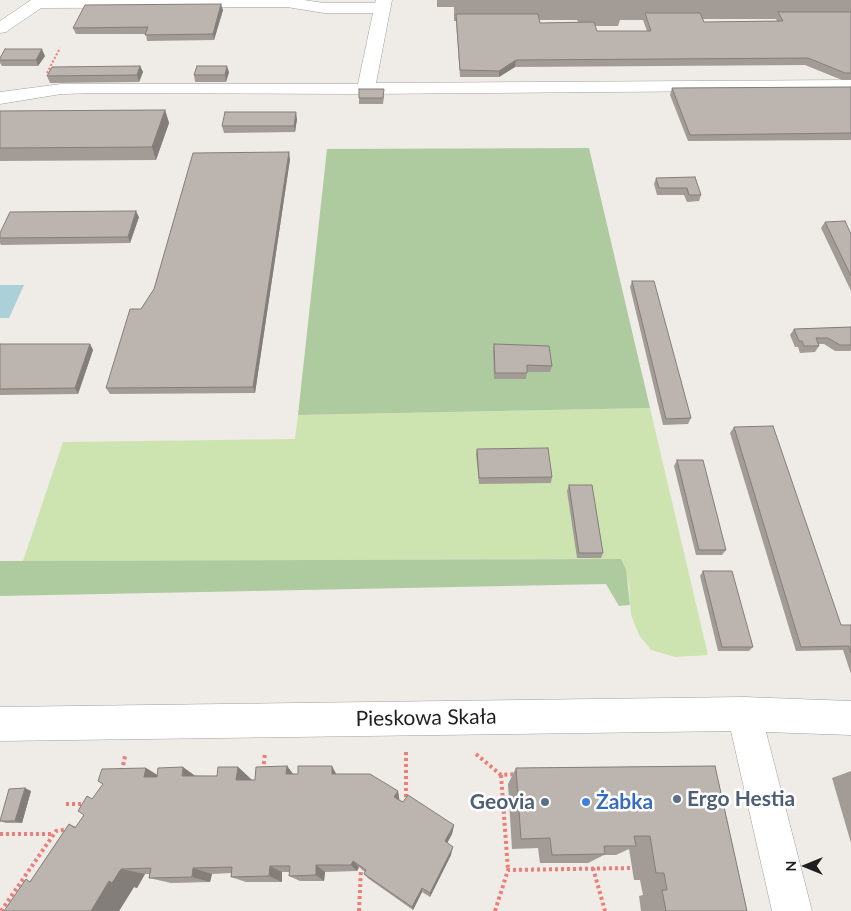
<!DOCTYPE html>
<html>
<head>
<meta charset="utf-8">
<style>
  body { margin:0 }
  #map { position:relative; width:851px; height:911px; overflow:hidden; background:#efebe6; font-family:Lato,sans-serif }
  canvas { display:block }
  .north { position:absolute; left:781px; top:841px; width:50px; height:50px; -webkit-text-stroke:4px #fff; paint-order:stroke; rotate:270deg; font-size:14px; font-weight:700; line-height:20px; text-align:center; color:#1f1f1f }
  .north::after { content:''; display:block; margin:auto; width:18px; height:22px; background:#1f1f1f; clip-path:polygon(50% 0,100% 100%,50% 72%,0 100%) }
</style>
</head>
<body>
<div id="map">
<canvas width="851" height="911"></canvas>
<div class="north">N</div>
</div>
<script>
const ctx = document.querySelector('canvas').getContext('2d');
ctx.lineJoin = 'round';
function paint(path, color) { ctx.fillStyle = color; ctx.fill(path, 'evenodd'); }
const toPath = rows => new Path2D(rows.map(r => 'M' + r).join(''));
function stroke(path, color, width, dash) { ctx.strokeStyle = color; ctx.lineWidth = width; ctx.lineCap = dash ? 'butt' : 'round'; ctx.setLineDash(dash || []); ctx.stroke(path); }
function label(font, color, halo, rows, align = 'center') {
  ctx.font = font + ' Lato,sans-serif'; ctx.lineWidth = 5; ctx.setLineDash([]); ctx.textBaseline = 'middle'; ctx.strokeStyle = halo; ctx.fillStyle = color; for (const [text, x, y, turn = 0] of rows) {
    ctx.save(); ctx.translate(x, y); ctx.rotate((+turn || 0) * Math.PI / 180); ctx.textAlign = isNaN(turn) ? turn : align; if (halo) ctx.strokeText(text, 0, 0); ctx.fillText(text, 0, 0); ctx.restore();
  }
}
const grass = toPath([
  [650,408,708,655,675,657,651,650,639,635,631,615,629,585,621,559,23,561,63,442,295,439,298,415]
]);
const forest = toPath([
  [589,148,650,408,298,415,327,149],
  [621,559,626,570,630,605,619,606,606,584,0,596,0,561]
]);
const water = toPath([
  [0,285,24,285,9,318,0,318]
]);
const pathFar1 = toPath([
  [47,73,60,48]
]);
const path = toPath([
  [406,752,406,801],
  [476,754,501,775,517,774],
  [263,770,265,754],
  [122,771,125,756],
  [501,775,508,870],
  [66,804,84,804],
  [0,834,54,834],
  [593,868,605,911],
  [1,911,56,831,68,829],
  [359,911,361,869],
  [495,911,508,870,632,868]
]);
const minor = toPath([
  [31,0,304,0,324,3,375,3,376,0,392,0,376,83,851,80,851,90,366,94,100,93,61,94,0,104,0,92,61,84,358,84,373,13,324,13,287,7,41,8,6,32,0,33,0,21,31,0],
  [744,697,851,701,851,735,766,732,812,911,772,911,731,731,0,741,0,707,744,697]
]);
const wall = toPath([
  [437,0,851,0,851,80,842,80,805,65,515,67,499,77,460,77,456,21,454,21,454,7,437,7],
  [703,19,776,19,777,21,704,22],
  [539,20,577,20,578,22,540,23],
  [620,20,643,20,647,31,597,31,595,26,618,26],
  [223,10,214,40,147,41,146,34,76,34,73,28],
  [45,56,38,66,2,66,0,63,0,58],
  [140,66,143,72,139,82,50,83,47,76],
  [229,72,226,82,195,82,194,75],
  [851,87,851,140,688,141,670,95,672,88],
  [384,96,383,104,359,104,359,98],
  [165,110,169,123,156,160,0,161,0,111],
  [297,119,295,132,224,133,222,126],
  [290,159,255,393,110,394,106,388,141,309,154,289],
  [695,177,701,195,699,201,687,202,684,195,657,195,654,184,656,178],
  [139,217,130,243,1,245,0,243,0,233],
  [825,222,851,234,851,291,821,228],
  [632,281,691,418,688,424,663,425,630,287],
  [851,327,851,350,850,351,835,351,824,344,819,344,819,346,815,352,800,353,798,347,795,347,790,335,794,329],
  [0,344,90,344,93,350,78,394,0,395],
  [494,344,552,366,550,372,527,372,526,379,494,379,493,350],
  [734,427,841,625,851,625,851,674,843,650,796,651,730,433],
  [477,449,552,477,551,483,479,484,476,454],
  [677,460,726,550,722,555,696,555,674,466],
  [569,485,603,553,601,558,577,558,567,491],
  [703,571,753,647,749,651,718,651,700,576],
  [287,766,293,774,337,774,398,791,399,800,454,825,452,834,447,843,451,855,430,897,422,892,413,910,369,879,364,874,365,872,359,867,357,871,325,872,324,881,300,881,289,876,289,872,282,872,282,882,246,882,231,877,231,873,212,874,210,882,171,883,149,878,149,874,145,874,137,888,134,887,119,911,4,911,31,880,69,824,76,827,84,815,93,799,146,768,157,775,217,776,238,767,252,780,255,780],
  [715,766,747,911,641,911,639,896,643,895,640,880,634,880,629,849,616,855,604,855,588,863,540,863,538,848,512,849,508,784,516,768],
  [851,771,851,843,832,778],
  [31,791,22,823,6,823,0,821]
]);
const shadedWall = toPath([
  [221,4,223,10,214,40,213,34],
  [42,49,45,56,38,66,36,60],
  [516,60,515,67,499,77,499,71],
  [140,66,143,72,139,82,137,75],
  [227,66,229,72,226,82,225,75],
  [165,110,169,123,156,160,152,147],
  [296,112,297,119,295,132,294,126],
  [289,152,290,159,255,393,253,387],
  [136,211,139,217,130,243,128,237],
  [90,344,93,350,78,394,75,388],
  [287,766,297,779,286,774],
  [332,766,339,779,332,774],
  [183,767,201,780,182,776],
  [238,767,252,780,236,780],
  [146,768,167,781,144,777],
  [25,788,31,791,22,823,15,821],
  [398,791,400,803,394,797],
  [454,825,452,834,444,849,445,841],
  [453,847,451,855,430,897,430,893],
  [353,861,359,867,357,871,351,865],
  [316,865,325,872,324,881,316,875],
  [270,866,282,872,282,882,269,876],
  [193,868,212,874,210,882,192,877],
  [121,869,145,874,137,888,134,887,119,911,91,911,109,881],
  [422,888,422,892,413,910,412,907]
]);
const building = toPath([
  [221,4,213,34,145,35,148,27,73,28,85,5,221,4],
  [778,12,851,12,851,73,845,73,808,58,516,60,499,71,460,70,456,14,538,14,540,23,594,22,597,31,651,31,645,13,700,13,704,22,783,21,778,12],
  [5,49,42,49,36,60,0,60,0,58,5,49],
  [140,66,137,75,47,76,52,67,140,66],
  [197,66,227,66,225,75,194,75,197,66],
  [851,87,851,133,690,135,672,88,851,87],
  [359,89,384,89,383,98,359,98,359,89],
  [165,110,152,147,0,148,0,111,165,110],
  [225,112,296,112,294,126,222,126,225,112],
  [289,152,253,387,106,388,130,309,141,309,154,289,193,153,289,152],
  [695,177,701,195,689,195,687,188,659,188,656,178,695,177],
  [136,211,128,237,0,238,0,233,10,212,136,211],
  [845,221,851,234,851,276,825,222,845,221],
  [632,281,654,281,691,418,666,419,632,281],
  [851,327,851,345,840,345,828,338,816,338,819,346,804,346,802,341,799,341,794,329,851,327],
  [0,344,90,344,75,388,0,389,0,344],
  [494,344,549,346,552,366,527,365,527,373,495,373,494,344],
  [773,426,841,625,851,625,851,653,849,646,801,647,734,427,773,426],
  [548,448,552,477,479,478,477,449,548,448],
  [677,460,703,460,726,550,699,550,677,460],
  [569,485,592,485,603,553,579,553,569,485],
  [703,571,732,571,753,647,722,647,703,571],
  [287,766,286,774,298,774,298,766,332,766,332,774,370,774,398,791,394,797,399,800,403,802,408,795,454,825,445,841,453,847,430,893,422,888,412,907,364,874,366,870,353,861,351,865,316,865,316,875,289,876,290,866,270,866,269,876,231,877,232,867,193,868,192,877,149,878,151,868,121,869,112,883,109,881,91,911,4,911,26,879,30,882,69,824,75,828,84,815,78,811,87,796,92,799,103,784,98,781,102,769,146,768,144,777,157,777,158,768,183,767,182,776,217,776,218,767,238,767,236,780,255,780,256,767,287,766],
  [715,766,747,911,666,911,662,890,667,890,664,873,656,873,650,836,634,836,636,846,604,846,605,854,552,855,550,838,521,839,516,768,715,766],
  [25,788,15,821,0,821,9,789,25,788]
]);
const markers = [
  [677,799,5,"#5c6f8a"],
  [545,802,5,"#5c6f8a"],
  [586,802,5,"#3f7fe0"]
];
const nearStreetnames = [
  ["Pieskowa Skała",426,718,-1]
];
const nearServicenames = [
  ["Ergo Hestia",687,799],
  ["Geovia",535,802,"right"]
];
const nearShopnames = [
  ["Żabka",596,802]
];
paint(grass, '#cde4b1');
paint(forest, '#aeca9f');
paint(water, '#abd0d8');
stroke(minor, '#a0a0a0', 1);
stroke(pathFar1, '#ec7e79', 2, [2, 2]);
stroke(path, '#ec7e79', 4, [3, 3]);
paint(minor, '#fff');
paint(wall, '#a29b96');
paint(shadedWall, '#847e7a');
paint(building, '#bcb4af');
stroke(building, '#847e7a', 1);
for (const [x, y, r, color] of markers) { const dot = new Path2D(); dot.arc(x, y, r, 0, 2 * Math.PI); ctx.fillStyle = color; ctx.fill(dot); stroke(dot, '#fff', 2); }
label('21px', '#1f1f1f', '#fff', nearStreetnames);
label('bold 21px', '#4e5e75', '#fff', nearServicenames, 'left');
label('bold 21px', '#366cbe', '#fff', nearShopnames, 'left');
</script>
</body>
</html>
